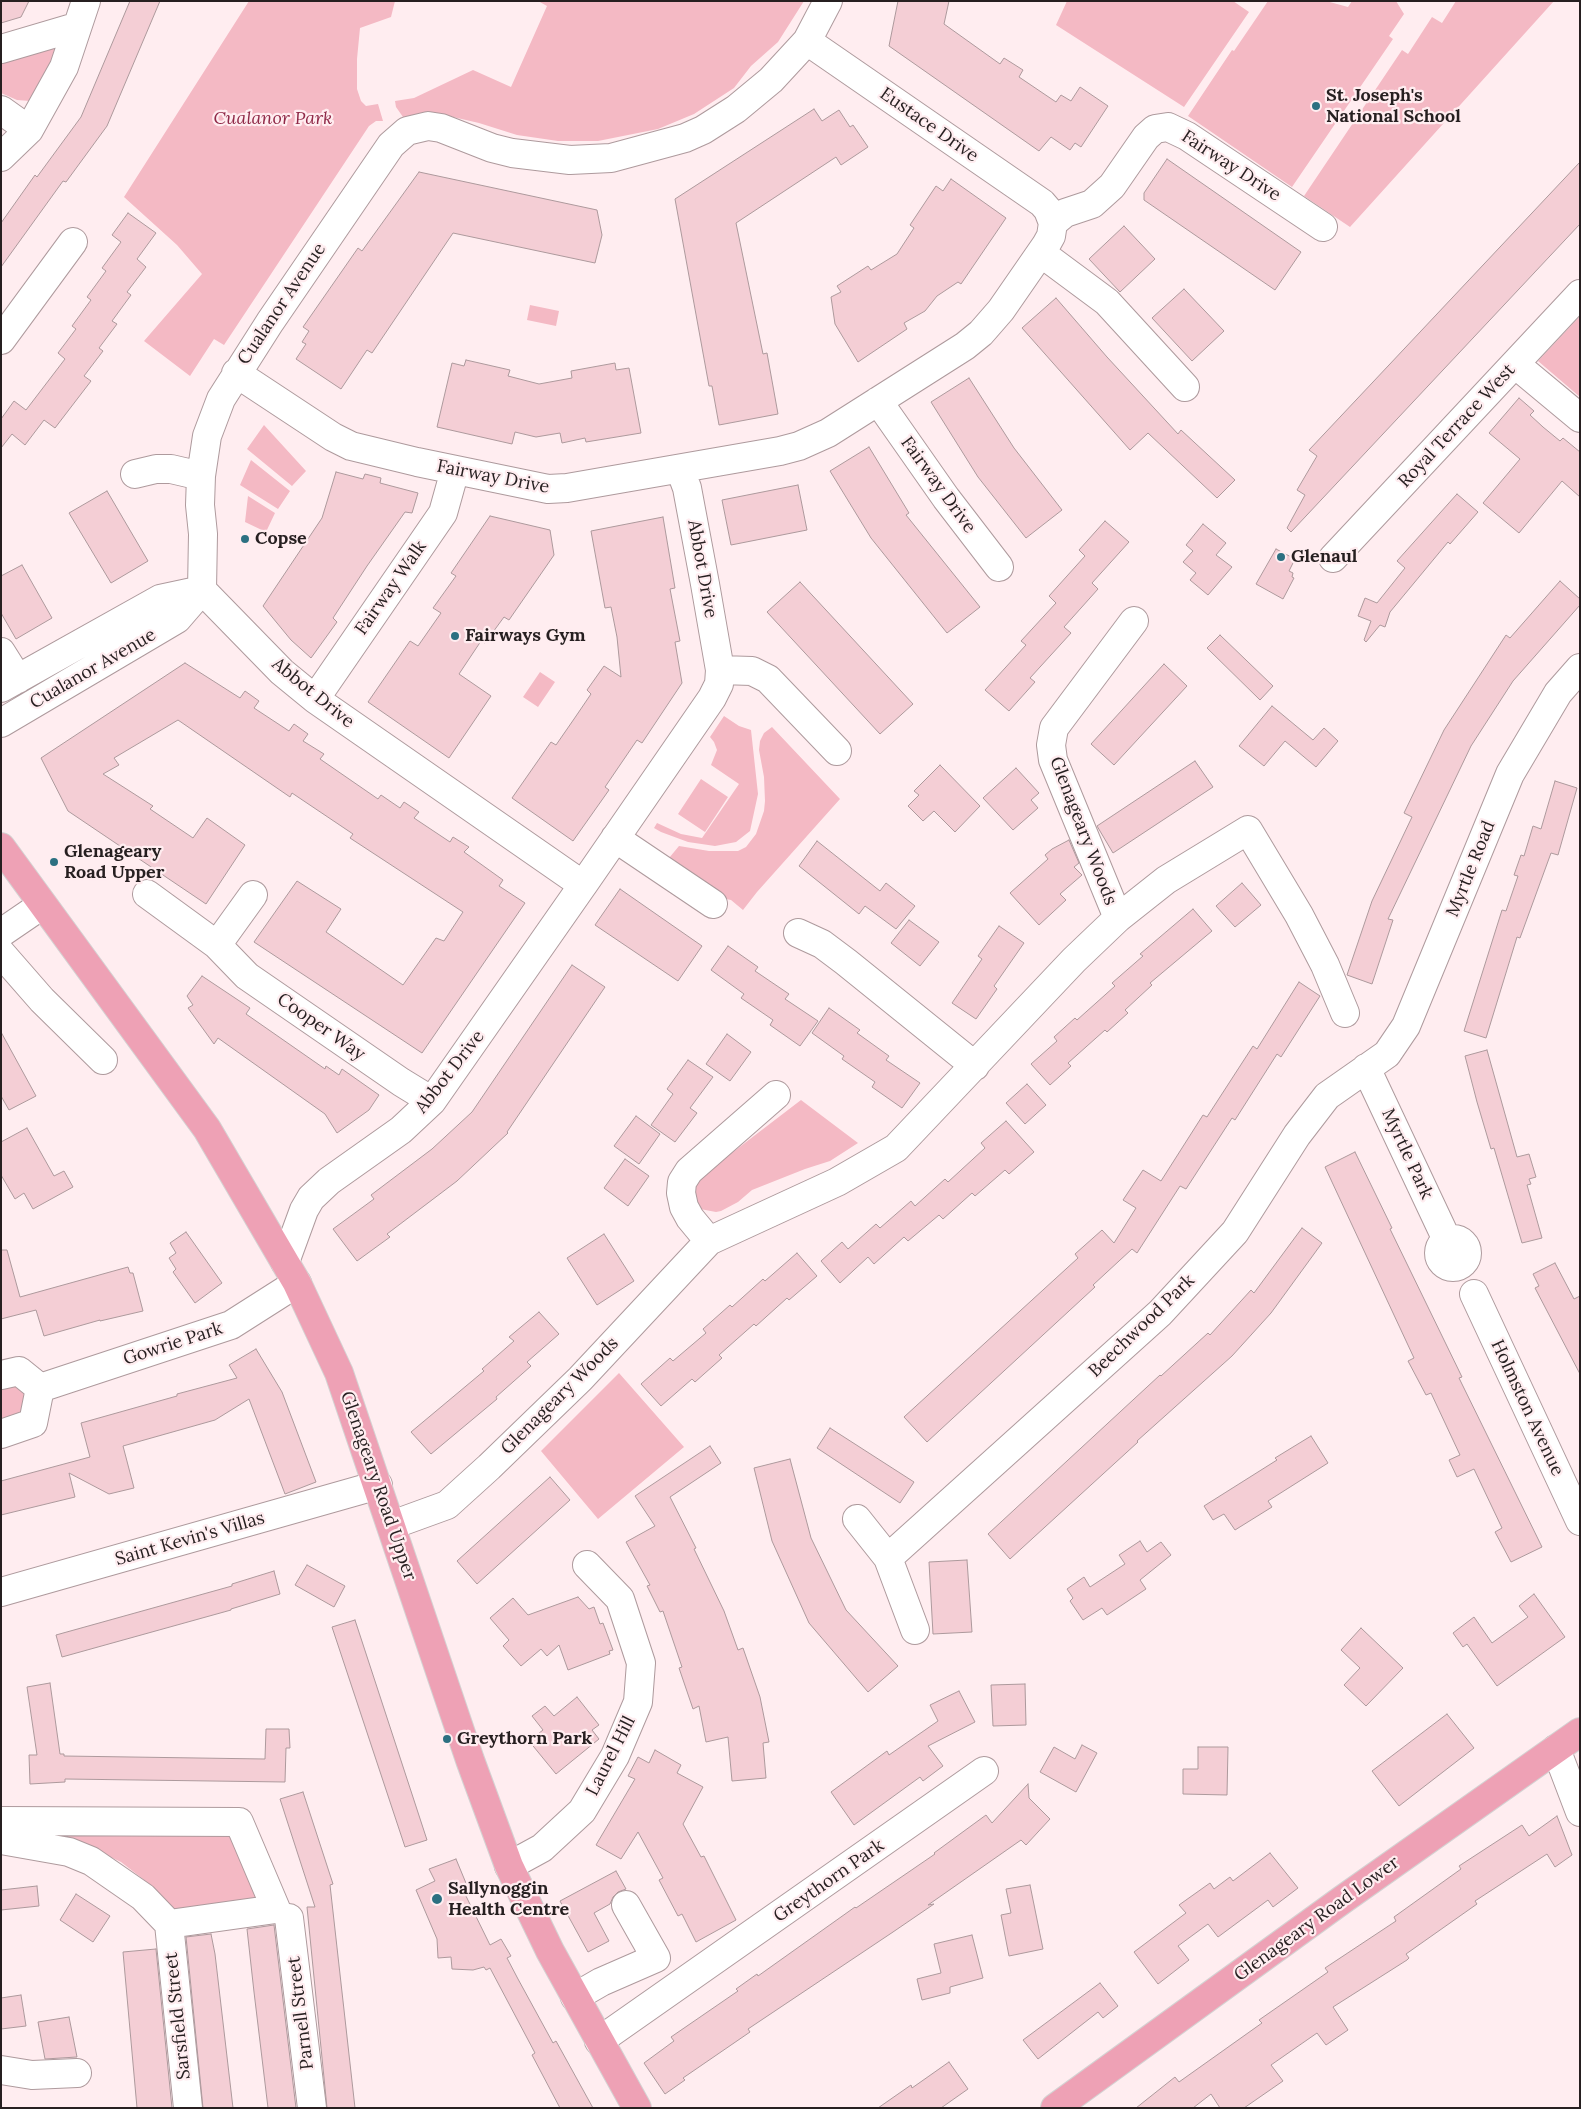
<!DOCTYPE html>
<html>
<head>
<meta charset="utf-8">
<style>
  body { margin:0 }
  #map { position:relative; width:1581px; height:2109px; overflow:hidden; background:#ffedf0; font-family:Lora,serif }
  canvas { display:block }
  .frame { position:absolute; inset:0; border:2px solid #261f20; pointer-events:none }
</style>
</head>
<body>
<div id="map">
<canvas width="1581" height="2109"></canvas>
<div class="frame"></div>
</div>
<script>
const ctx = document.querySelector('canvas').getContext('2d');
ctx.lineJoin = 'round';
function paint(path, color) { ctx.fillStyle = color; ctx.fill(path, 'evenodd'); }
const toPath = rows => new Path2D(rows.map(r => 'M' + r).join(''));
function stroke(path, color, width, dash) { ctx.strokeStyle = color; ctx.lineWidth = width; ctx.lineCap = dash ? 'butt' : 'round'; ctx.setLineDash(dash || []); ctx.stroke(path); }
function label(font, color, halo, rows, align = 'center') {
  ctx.font = font + ' Lora,serif'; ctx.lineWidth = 4.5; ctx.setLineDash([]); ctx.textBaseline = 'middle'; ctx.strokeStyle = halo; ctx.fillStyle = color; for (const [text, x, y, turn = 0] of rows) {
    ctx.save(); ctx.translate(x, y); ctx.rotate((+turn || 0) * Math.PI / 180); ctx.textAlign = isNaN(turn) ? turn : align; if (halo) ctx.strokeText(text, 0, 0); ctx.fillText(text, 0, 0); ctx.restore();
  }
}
const green = toPath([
  [249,1,395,1,391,17,360,28,357,59,357,89,361,101,366,106,378,104,383,121,376,121,369,126,224,345,214,339,190,376,144,341,202,274,177,245,124,197],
  [538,1,804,1,778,42,751,66,734,88,694,114,658,129,598,141,558,141,517,135,479,123,440,114,403,117,396,107,395,101,414,98,473,70,511,87,547,6],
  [1067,1,1233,1,1249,12,1184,107,1056,25],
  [1268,1,1326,1,1348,7,1352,1,1396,1,1404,14,1389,36,1393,39,1292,187,1188,116,1232,50,1234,51],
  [1456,1,1554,1,1350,227,1304,196,1402,50,1408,54,1432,17,1442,23],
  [54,47,56,55,30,101,17,100,1,93,1,55],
  [530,305,559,311,556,326,527,320],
  [1580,316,1580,397,1538,361],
  [264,425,306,471,292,486,247,449],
  [251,460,290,491,278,509,240,485],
  [248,496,275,513,266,532,245,522],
  [540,672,555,682,538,707,523,697],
  [724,716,739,726,751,730,758,794,750,831,736,842,715,846,688,842,661,832,654,828,657,823,681,834,702,838,739,784,711,765,717,750,714,742,710,737],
  [772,727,840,799,757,892,743,910,731,900,721,898,669,858,679,846,709,851,738,851,746,847,756,834,764,811,765,801,764,777,759,750,760,741,764,733],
  [701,779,728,797,705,832,678,814],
  [801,1100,858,1143,830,1161,805,1169,752,1190,738,1202,721,1211,716,1212,700,1209,693,1199,695,1186,703,1175],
  [619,1373,684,1447,598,1519,541,1451],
  [7,1380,26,1393,27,1400,20,1414,1,1422,1,1381],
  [13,1826,223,1831,235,1840,262,1901,178,1916,152,1886,121,1862,81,1843]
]);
const building = toPath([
  [1,1,29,1,21,17,1,23,1,1],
  [130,1,160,1,107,126,66,182,63,181,1,267,1,223,35,175,37,177,81,117,130,1],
  [898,1,949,1,944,24,1000,64,1004,58,1023,70,1019,77,1056,102,1061,95,1071,101,1080,87,1108,106,1081,147,1075,143,1070,150,1051,137,1039,151,889,46,898,1],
  [814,109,822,121,839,110,850,127,853,125,868,147,841,165,836,157,736,223,763,354,767,353,778,414,719,425,712,386,709,386,675,199,814,109],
  [1167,159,1301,252,1275,290,1144,200,1144,193,1167,159],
  [1580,162,1580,224,1291,532,1287,528,1305,495,1297,490,1317,456,1309,450,1580,162],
  [419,172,597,210,602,235,595,263,453,233,372,353,367,350,341,389,296,359,306,344,302,342,309,331,303,327,358,248,362,251,419,172],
  [951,179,1006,218,961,284,958,282,937,296,925,311,904,323,907,329,858,362,835,324,831,297,841,292,837,286,868,266,871,270,897,254,914,228,910,225,936,186,943,191,951,179],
  [128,213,156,233,137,259,146,267,127,292,131,295,112,321,117,324,99,348,103,351,84,376,91,381,55,428,44,420,25,445,12,434,1,448,1,419,14,401,26,410,65,359,58,353,76,329,72,326,91,300,87,297,106,271,102,268,121,242,112,235,128,213],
  [1124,226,1155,259,1120,292,1089,259,1124,226],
  [1184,289,1224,331,1192,361,1152,318,1184,289],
  [1056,298,1107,357,1178,434,1181,430,1235,480,1217,498,1148,433,1130,450,1022,328,1056,298],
  [466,360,510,370,508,376,539,384,572,378,571,371,615,363,616,370,629,368,641,433,586,442,585,438,562,443,560,433,536,437,515,432,512,444,437,427,452,363,464,366,466,360],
  [969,378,1014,448,1062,510,1026,538,978,477,931,402,969,378],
  [1519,398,1534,411,1530,415,1543,427,1560,441,1563,438,1580,452,1580,497,1562,481,1519,533,1483,503,1520,459,1489,433,1519,398],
  [869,447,909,513,906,515,980,607,947,633,871,538,830,471,869,447],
  [336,472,363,479,365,474,381,478,380,483,418,493,412,513,405,512,367,566,333,618,337,622,311,658,291,640,263,606,322,518,336,472],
  [798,485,807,530,731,545,722,500,798,485],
  [107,491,148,561,111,583,69,513,107,491],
  [1457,494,1478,512,1450,544,1448,542,1390,612,1385,627,1380,625,1366,642,1364,640,1371,621,1358,616,1365,598,1377,603,1405,568,1397,561,1457,494],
  [490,516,550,530,554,555,509,620,504,617,485,643,481,641,459,674,491,696,449,758,368,702,410,641,418,646,441,613,433,608,456,576,451,573,490,516],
  [663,517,675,588,670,589,680,641,675,642,682,683,642,743,637,740,605,787,609,790,573,841,512,798,551,742,556,745,574,719,591,694,587,690,604,666,621,677,617,637,611,607,605,608,591,531,663,517],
  [1105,521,1129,542,1092,583,1098,589,1064,627,1071,633,1030,678,1035,682,1009,711,985,690,1026,645,1021,641,1056,603,1049,596,1085,556,1079,550,1105,521],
  [1203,524,1226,543,1216,555,1232,567,1208,595,1190,580,1196,573,1183,562,1193,551,1186,545,1203,524],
  [1276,549,1295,559,1289,571,1293,573,1292,577,1294,578,1283,599,1256,584,1276,549],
  [22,565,52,618,16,639,1,613,1,576,22,565],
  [1560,581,1580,599,1580,605,1513,681,1471,746,1388,919,1393,920,1372,984,1347,975,1372,901,1412,817,1404,813,1444,730,1506,635,1510,638,1560,581],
  [800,582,913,704,880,734,767,612,800,582],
  [1220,635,1273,686,1260,700,1207,648,1220,635],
  [185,663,240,698,245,691,259,701,254,708,289,731,294,724,308,734,303,741,324,754,320,759,378,799,381,795,400,808,404,802,419,812,414,818,450,842,453,837,469,847,464,852,503,880,499,886,525,903,422,1053,254,942,297,881,341,909,326,932,403,985,436,938,444,941,463,912,350,838,353,834,292,793,290,797,178,720,114,758,119,765,103,774,153,806,150,809,193,838,207,818,245,845,206,904,68,811,41,758,185,663],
  [1164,664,1187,686,1114,765,1091,744,1164,664],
  [1272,706,1313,740,1324,728,1338,741,1316,767,1285,741,1264,766,1239,746,1272,706],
  [1195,761,1213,787,1113,853,1097,826,1195,761],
  [940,765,980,806,955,832,934,811,923,821,908,806,919,795,914,791,940,765],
  [1016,768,1039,793,1031,800,1038,808,1013,830,983,798,1016,768],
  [1555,781,1577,788,1558,855,1551,853,1520,938,1517,937,1486,1038,1464,1031,1502,910,1506,911,1518,876,1514,875,1521,855,1524,856,1533,826,1541,829,1555,781],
  [1069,840,1079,863,1074,867,1082,875,1060,894,1066,900,1039,925,1010,893,1048,859,1045,855,1052,849,1069,840],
  [817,841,880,891,886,883,915,906,896,929,865,906,859,914,799,866,817,841],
  [1242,883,1261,905,1235,927,1216,906,1242,883],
  [620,889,702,946,678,981,595,925,620,889],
  [1193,909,1212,931,1150,983,1152,985,1125,1010,1128,1013,1107,1032,1105,1030,1068,1063,1071,1066,1050,1085,1031,1064,1057,1041,1054,1037,1075,1018,1077,1020,1115,986,1112,983,1143,956,1140,954,1193,909],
  [909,920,939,942,920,966,891,943,909,920],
  [999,926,1024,943,994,986,997,989,976,1019,952,1003,982,959,978,956,999,926],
  [728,946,758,967,755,971,789,994,785,999,818,1021,800,1046,770,1025,773,1020,741,998,744,994,711,970,728,946],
  [572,965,605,987,507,1132,508,1133,457,1181,387,1234,390,1237,357,1261,333,1229,374,1199,371,1195,432,1149,472,1112,572,965],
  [202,976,250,1008,246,1014,325,1069,326,1066,339,1075,342,1069,379,1095,369,1110,337,1133,325,1114,218,1038,214,1044,188,1008,193,1005,187,996,202,976],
  [1299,982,1320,996,1281,1057,1277,1054,1235,1120,1232,1118,1186,1189,1180,1186,1137,1253,1132,1249,1093,1285,1095,1287,927,1442,904,1417,1078,1258,1075,1254,1102,1230,1114,1243,1136,1208,1123,1200,1143,1170,1161,1181,1203,1115,1207,1117,1253,1046,1257,1049,1299,982],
  [829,1008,860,1030,857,1033,889,1056,886,1060,920,1083,902,1108,872,1087,875,1082,842,1059,844,1056,812,1033,829,1008],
  [1,1032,36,1096,9,1110,1,1096,1,1032],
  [727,1034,751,1052,730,1081,706,1064,727,1034],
  [1487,1050,1517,1157,1529,1154,1536,1177,1529,1179,1531,1184,1527,1185,1542,1238,1522,1243,1494,1148,1491,1149,1477,1102,1465,1056,1487,1050],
  [688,1060,713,1077,690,1108,697,1113,675,1142,651,1125,673,1094,667,1089,688,1060],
  [1027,1084,1046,1105,1025,1124,1006,1103,1027,1084],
  [636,1116,660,1134,639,1164,614,1146,636,1116],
  [1006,1121,1034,1152,1009,1174,1005,1170,975,1196,972,1193,943,1219,939,1215,908,1241,904,1237,874,1264,868,1257,840,1283,821,1261,842,1242,848,1249,876,1224,880,1228,911,1201,915,1206,945,1179,948,1182,985,1148,981,1143,1006,1121],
  [27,1128,54,1176,64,1171,73,1187,33,1209,24,1193,15,1199,1,1175,1,1142,27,1128],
  [1355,1152,1392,1228,1390,1229,1462,1377,1459,1378,1542,1547,1511,1562,1495,1532,1502,1528,1474,1469,1457,1477,1449,1460,1460,1455,1431,1393,1426,1395,1408,1361,1414,1358,1325,1167,1355,1152],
  [625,1159,649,1176,628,1206,604,1188,625,1159],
  [1302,1228,1322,1243,1271,1313,1232,1356,1137,1441,1138,1442,1010,1559,988,1534,1160,1375,1161,1376,1208,1333,1210,1335,1251,1290,1254,1293,1302,1228],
  [186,1232,222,1283,195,1303,173,1272,176,1269,169,1258,176,1253,170,1243,186,1232],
  [604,1234,634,1281,597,1305,567,1258,604,1234],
  [1,1250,7,1250,20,1297,128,1267,130,1273,133,1273,143,1311,100,1321,100,1320,44,1336,36,1310,1,1319,1,1250],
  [797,1253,817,1276,789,1300,787,1298,756,1326,754,1324,719,1355,722,1358,695,1382,692,1379,661,1406,641,1384,670,1358,673,1361,706,1333,703,1329,730,1305,732,1307,763,1279,765,1281,797,1253],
  [1555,1263,1574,1299,1580,1296,1580,1374,1535,1288,1539,1286,1533,1274,1555,1263],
  [539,1312,559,1334,527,1362,531,1366,496,1397,497,1399,431,1454,411,1432,484,1371,482,1369,514,1341,509,1337,539,1312],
  [256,1349,282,1392,316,1482,285,1494,249,1399,215,1420,123,1446,134,1488,109,1494,69,1473,75,1497,1,1515,1,1481,90,1457,81,1423,177,1396,177,1394,237,1378,229,1365,256,1349],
  [830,1428,914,1482,900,1503,817,1448,830,1428],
  [1311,1436,1328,1463,1268,1501,1272,1507,1235,1530,1224,1514,1213,1520,1204,1506,1277,1460,1275,1458,1311,1436],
  [710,1446,721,1463,670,1497,696,1548,694,1549,724,1611,738,1650,743,1648,760,1697,769,1742,763,1743,766,1778,732,1781,728,1737,706,1742,699,1706,693,1709,679,1668,682,1667,663,1611,660,1612,647,1586,650,1585,626,1542,655,1526,635,1496,710,1446],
  [790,1459,811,1538,846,1610,898,1666,868,1692,809,1623,772,1541,754,1468,790,1459],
  [550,1477,570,1500,477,1584,457,1561,550,1477],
  [1140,1541,1147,1552,1161,1542,1171,1555,1140,1580,1146,1589,1107,1615,1102,1608,1083,1620,1070,1601,1073,1598,1067,1589,1084,1577,1090,1587,1125,1564,1119,1555,1140,1541],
  [967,1560,972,1632,933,1634,929,1562,967,1560],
  [307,1565,345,1586,334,1607,295,1585,307,1565],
  [274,1571,280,1594,231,1609,231,1610,62,1657,56,1635,232,1586,232,1584,274,1571],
  [1534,1594,1565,1637,1497,1686,1467,1644,1463,1647,1453,1633,1474,1617,1492,1643,1528,1617,1519,1606,1534,1594],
  [578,1597,589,1609,594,1607,600,1624,603,1623,613,1650,609,1651,610,1654,568,1670,559,1645,547,1656,541,1649,521,1666,503,1646,509,1640,490,1618,513,1598,528,1615,578,1597],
  [355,1620,427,1840,405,1847,332,1627,355,1620],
  [1361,1628,1403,1668,1366,1706,1344,1685,1360,1668,1341,1650,1361,1628],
  [50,1683,60,1754,64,1754,64,1756,265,1759,266,1729,289,1729,290,1748,286,1748,285,1782,65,1779,65,1782,30,1784,29,1755,37,1755,27,1687,50,1683],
  [1025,1684,1026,1725,993,1726,991,1685,1025,1684],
  [959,1691,975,1722,928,1746,943,1766,923,1781,920,1777,854,1825,831,1792,887,1751,889,1755,938,1721,930,1705,959,1691],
  [577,1697,599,1725,592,1730,599,1739,556,1774,529,1741,543,1730,532,1716,545,1706,554,1716,577,1697],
  [1447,1714,1474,1748,1399,1806,1372,1771,1447,1714],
  [1082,1745,1097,1753,1076,1792,1040,1772,1054,1747,1075,1759,1082,1745],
  [1198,1747,1228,1747,1227,1795,1183,1794,1183,1769,1198,1769,1198,1747],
  [655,1750,681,1765,677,1773,703,1787,683,1824,701,1857,704,1856,736,1920,696,1942,682,1914,678,1916,659,1880,663,1878,638,1832,621,1859,596,1845,635,1779,628,1776,638,1757,649,1763,655,1750],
  [1028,1784,1029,1798,1050,1819,1026,1845,1021,1840,928,1905,934,1904,893,1932,748,2029,750,2032,683,2078,685,2080,665,2094,644,2063,674,2041,671,2037,738,1991,736,1989,757,1974,758,1976,855,1907,856,1908,935,1854,934,1853,986,1815,992,1823,1028,1784],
  [303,1792,333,1884,330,1885,355,2108,327,2108,307,1907,315,1907,280,1799,303,1792],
  [1557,1816,1572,1855,1555,1867,1547,1854,1475,1901,1477,1904,1406,1954,1409,1958,1407,1960,1333,2007,1348,2030,1326,2045,1317,2033,1271,2065,1283,2081,1244,2108,1220,2108,1211,2094,1193,2108,1136,2108,1175,2077,1179,2082,1262,2023,1259,2020,1328,1972,1325,1968,1396,1921,1394,1917,1461,1869,1459,1866,1522,1825,1529,1836,1557,1816],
  [1270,1853,1298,1888,1273,1907,1268,1900,1218,1937,1208,1924,1178,1946,1189,1960,1158,1984,1134,1952,1186,1913,1179,1905,1210,1883,1214,1889,1230,1877,1233,1881,1270,1853],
  [456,1859,468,1888,463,1890,490,1945,501,1939,511,1956,507,1958,518,1979,553,2043,556,2041,593,2108,560,2108,532,2055,535,2053,490,1968,486,1970,484,1967,473,1970,452,1969,451,1957,438,1958,437,1939,416,1890,435,1881,429,1869,456,1859],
  [616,1871,626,1889,618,1892,613,1897,610,1904,594,1913,609,1941,588,1952,560,1901,616,1871],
  [1030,1885,1043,1949,1009,1956,1001,1915,1011,1913,1006,1889,1030,1885],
  [37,1886,39,1906,1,1910,1,1890,37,1886],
  [76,1894,110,1916,93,1942,60,1920,76,1894],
  [274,1925,296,2108,268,2108,254,1992,247,1929,274,1925],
  [211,1934,215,1954,233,2108,203,2108,186,1937,211,1934],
  [972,1935,983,1978,950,1987,950,1993,922,2000,917,1979,941,1973,934,1944,972,1935],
  [156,1949,172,2108,137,2108,123,1952,156,1949],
  [1100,1983,1118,2006,1103,2018,1098,2012,1038,2059,1023,2040,1100,1983],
  [21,1995,26,2026,1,2029,1,1998,21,1995],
  [69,2017,77,2057,45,2059,38,2022,69,2017],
  [949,2062,968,2089,941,2108,878,2108,911,2085,912,2088,949,2062]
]);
const minor = toPath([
  [1,49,76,27],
  [1,110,29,130],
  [1,157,29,130,64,67,86,1],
  [1053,223,1065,213,1092,204,1112,186,1146,137,1155,129,1168,127,1187,136,1323,227],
  [1041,253,1107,302,1185,387],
  [1,340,73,242],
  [1515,364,1580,418],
  [236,373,333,437,351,446,417,462,548,489,567,488,780,451,799,446,828,433,965,346,981,333,1001,310,1046,245,1051,236,1053,223,1048,210,1042,203,807,41],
  [878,401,946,498,999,567],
  [135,474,156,469,171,469,201,476],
  [1333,558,1580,294],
  [202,590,282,672,315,699,583,885,432,1101,401,1130,329,1181,311,1198,304,1210,285,1262],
  [1,652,18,679],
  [720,670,752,671,768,679,837,751],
  [1,688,160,599,202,590],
  [315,699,443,513,455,470],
  [1,723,177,619,202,590,203,534,200,505,201,476,207,436,221,399,270,322,391,145,407,131,428,126,441,128,492,148,512,153,570,160,611,158,685,138,703,130,736,109,771,80,807,41,828,1],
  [615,838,713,904],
  [583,885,712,698,719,684,720,670,705,584,687,488,680,469],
  [147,894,217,945,247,976,401,1082,432,1101],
  [1118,918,1053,760,1051,745,1054,728,1134,621],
  [1,933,42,905],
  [798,933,822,944,846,962,975,1066],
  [217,945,253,895],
  [1,953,42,1000,103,1060],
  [1366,1068,1447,1240],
  '1439 1253a14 14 0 1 1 28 0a14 14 0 1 1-28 0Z',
  [709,1241,690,1218,684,1207,681,1193,682,1182,689,1171,776,1095],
  [1474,1294,1580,1521],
  [1,1375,19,1371,40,1388],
  [40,1388,231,1325,297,1283],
  [1,1434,33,1423,40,1388],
  [857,1519,888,1558,915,1630],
  [392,1525,447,1505,489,1467,580,1379,709,1241,837,1182,896,1148,1074,960,1118,918,1166,880,1248,830,1299,915,1325,965,1345,1013],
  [888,1558,1160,1313,1235,1232,1297,1135,1327,1096,1387,1054,1406,1026,1510,774,1558,693,1580,668],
  [1,1592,378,1485],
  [1556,1749,1580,1812],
  [1,1821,239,1822,276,1909,169,1924],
  [1,1840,69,1852,91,1861,143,1897,169,1924],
  [509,1866,542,1848,582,1811,615,1756,638,1702,641,1663,620,1599,587,1565],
  [289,1918,312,2108],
  [169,1924,188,2108],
  [575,1997,601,1982,656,1958,626,1905],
  [599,2041,984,1771],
  [1,2070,32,2075,77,2073]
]);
const major = toPath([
  [1,847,207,1129,297,1283,339,1373,470,1760,509,1866,550,1951,637,2108],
  [1055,2108,1342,1900,1580,1732]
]);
const markers = [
  [1316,106,5,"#2c7081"],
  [245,539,5,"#2c7081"],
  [1281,557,5,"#2c7081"],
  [455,636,5,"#2c7081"],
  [54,862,5,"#2c7081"],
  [447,1739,5,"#2c7081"],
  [437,1899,6,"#2c7081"]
];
const poiNames = [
  ["St. Joseph's",1326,96],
  ["National School",1326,117],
  ["Copse",255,539],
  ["Glenaul",1291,557],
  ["Fairways Gym",465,636],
  ["Glenageary",64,852],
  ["Road Upper",64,873],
  ["Greythorn Park",457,1739],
  ["Sallynoggin",448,1889],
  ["Health Centre",448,1910]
];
const parkNames = [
  ["Cualanor Park",273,119]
];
const streetNames = [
  ["Eustace Drive",929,125,35],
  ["Fairway Drive",1231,166,33],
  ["Cualanor Avenue",282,304,-56],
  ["Royal Terrace West",1457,426,-47],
  ["Fairway Drive",493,477,11],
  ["Fairway Drive",938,485,54],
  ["Abbot Drive",702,569,80],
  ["Fairway Walk",391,588,-55],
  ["Cualanor Avenue",93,669,-30],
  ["Abbot Drive",313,693,39],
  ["Glenageary Woods",1083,831,69],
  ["Myrtle Road",1471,869,-68],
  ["Cooper Way",321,1027,35],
  ["Abbot Drive",450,1072,-52],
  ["Myrtle Park",1407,1154,65],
  ["Beechwood Park",1142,1326,-44],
  ["Gowrie Park",173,1344,-18],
  ["Glenageary Woods",560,1396,-45],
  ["Holmston Avenue",1527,1408,65],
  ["Glenageary Road Upper",378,1486,71],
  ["Saint Kevin's Villas",190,1539,-16],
  ["Laurel Hill",611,1756,-63],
  ["Greythorn Park",829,1881,-35],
  ["Glenageary Road Lower",1317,1919,-36],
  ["Parnell Street",301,2013,-97],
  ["Sarsfield Street",178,2016,-96]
];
paint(green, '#f4b9c4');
paint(building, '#f4ced5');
stroke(building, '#ad999c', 1);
stroke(minor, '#ae9a9d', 30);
stroke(major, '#d4d2d2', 30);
stroke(minor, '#fff', 28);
stroke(major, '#eea1b5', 28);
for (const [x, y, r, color] of markers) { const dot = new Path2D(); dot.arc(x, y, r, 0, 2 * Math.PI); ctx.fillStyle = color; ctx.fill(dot); stroke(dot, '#ffedf0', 2); }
label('bold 18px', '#261f20', '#ffedf0', poiNames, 'left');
label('italic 18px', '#8f2847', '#ffedf0', parkNames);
label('18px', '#261f20', '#ffedf0', streetNames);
</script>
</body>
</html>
